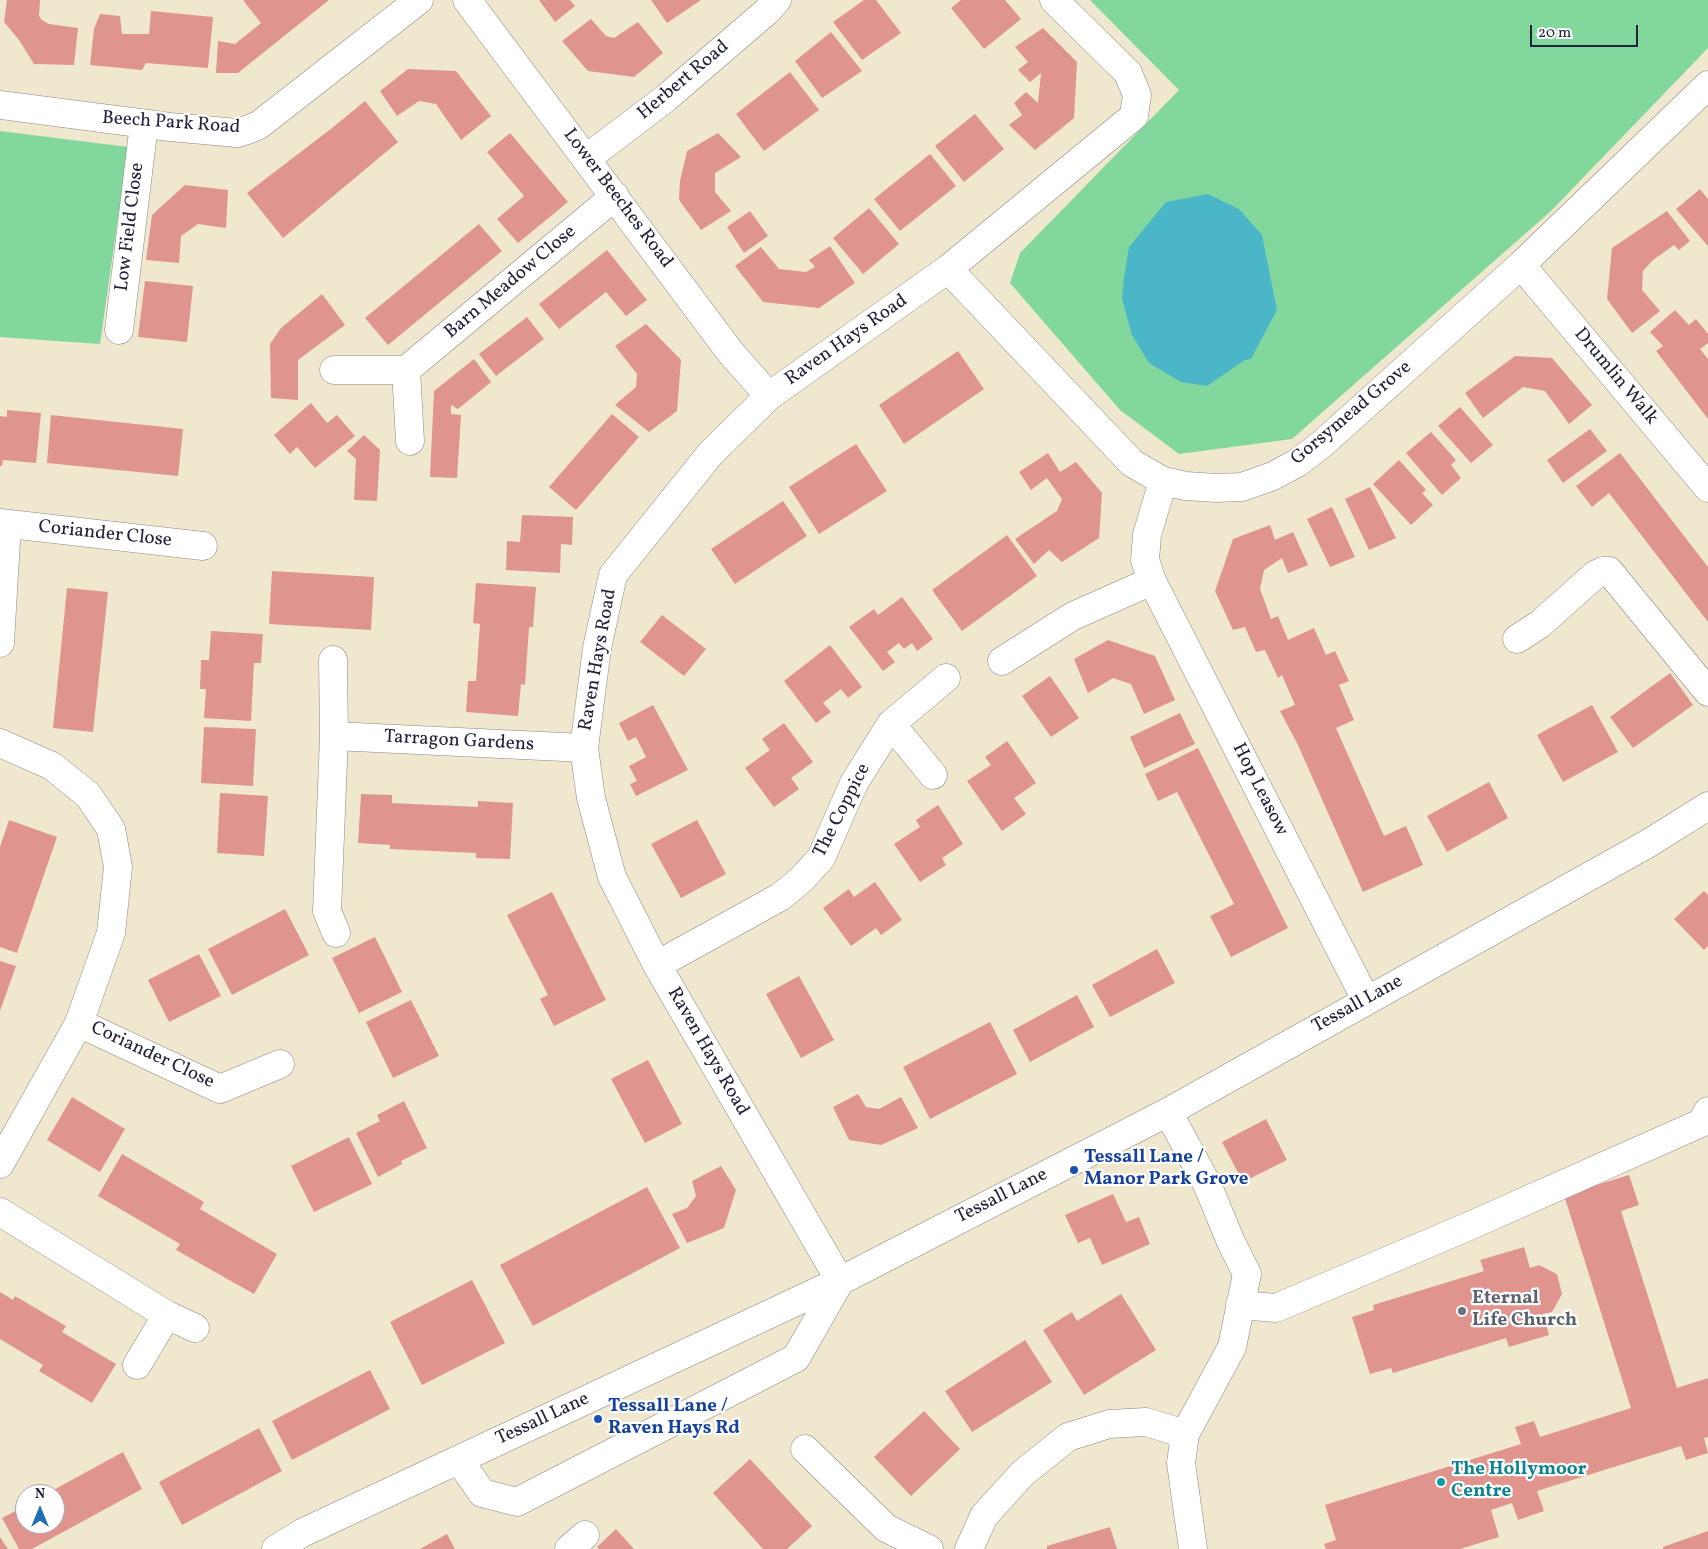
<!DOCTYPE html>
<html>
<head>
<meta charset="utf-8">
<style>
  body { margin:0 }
  #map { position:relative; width:1708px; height:1549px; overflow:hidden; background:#f0e8ce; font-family:Vollkorn,serif }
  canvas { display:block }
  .north { position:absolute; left:15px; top:1484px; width:50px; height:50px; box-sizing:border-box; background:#fff; border:1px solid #a7a7b1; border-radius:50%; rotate:0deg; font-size:14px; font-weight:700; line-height:20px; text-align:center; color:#22223b }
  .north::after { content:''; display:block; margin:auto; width:18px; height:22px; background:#1f6fb2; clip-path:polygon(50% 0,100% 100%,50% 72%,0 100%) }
  .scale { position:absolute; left:1530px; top:25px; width:108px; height:22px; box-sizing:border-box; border:2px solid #22223b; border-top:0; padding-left:6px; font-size:15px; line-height:18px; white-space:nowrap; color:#22223b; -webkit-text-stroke:4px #fff; paint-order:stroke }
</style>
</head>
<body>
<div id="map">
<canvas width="1708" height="1549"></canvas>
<div class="north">N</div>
<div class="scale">20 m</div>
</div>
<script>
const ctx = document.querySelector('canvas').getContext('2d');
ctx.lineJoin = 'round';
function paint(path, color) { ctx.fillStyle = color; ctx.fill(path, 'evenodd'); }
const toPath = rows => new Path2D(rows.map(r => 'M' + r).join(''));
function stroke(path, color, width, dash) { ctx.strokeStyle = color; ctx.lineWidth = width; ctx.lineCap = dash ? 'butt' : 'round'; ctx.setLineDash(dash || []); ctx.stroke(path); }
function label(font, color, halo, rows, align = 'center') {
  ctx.font = font + ' Vollkorn,serif'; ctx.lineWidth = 4.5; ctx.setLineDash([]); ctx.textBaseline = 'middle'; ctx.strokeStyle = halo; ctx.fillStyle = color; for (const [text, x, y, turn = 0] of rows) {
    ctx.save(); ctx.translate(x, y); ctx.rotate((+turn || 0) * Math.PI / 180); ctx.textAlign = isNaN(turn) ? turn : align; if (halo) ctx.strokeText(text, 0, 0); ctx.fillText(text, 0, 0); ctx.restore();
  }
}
const green = toPath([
  [1090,0,1708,0,1708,48,1551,211,1292,439,1179,454,1120,410,1010,283,1020,253,1179,90],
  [0,131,128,147,100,344,0,337]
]);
const water = toPath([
  [1208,194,1239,209,1262,235,1277,310,1251,359,1245,360,1207,386,1181,382,1149,363,1132,335,1122,299,1124,277,1129,247,1166,202]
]);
const building = toPath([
  [7,0,40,0,39,16,42,20,49,24,78,28,74,65,34,64,19,40,4,22],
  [243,0,329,0,238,73,216,73,218,41,235,44,261,23],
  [539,0,570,0,575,6,555,22],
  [651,0,701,0,667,23],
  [864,0,876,0,901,33,862,60,833,22],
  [961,0,1005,0,1021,19,984,49,951,8],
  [151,11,213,17,208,68,146,63,142,70,90,65,94,29,100,14,120,16,122,34,149,34],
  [591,19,606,36,614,38,638,22,663,53,634,77,588,71,562,41],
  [1043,28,1077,62,1074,118,1035,150,1009,125,1022,115,1014,103,1026,92,1038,103,1041,73,1030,82,1018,70,1028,62,1015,47],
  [831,32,862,71,822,98,795,61],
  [408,69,456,71,491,116,461,140,436,104,419,101,397,116,380,91],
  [790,72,819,110,764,151,736,114],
  [365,101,398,142,283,238,247,193,332,128],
  [975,114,1004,149,964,182,935,146],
  [510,133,568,202,518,243,497,219,524,196,487,152],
  [718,133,741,157,715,173,715,192,731,211,701,230,679,200,680,181,687,151],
  [930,154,956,186,900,231,874,199],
  [185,185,228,190,226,228,198,224,181,236,179,263,146,260,152,215],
  [1700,189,1708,199,1708,246,1676,209],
  [869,208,899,244,863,274,833,238],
  [750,211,768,236,744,253,727,227],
  [1667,211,1690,241,1679,250,1674,245,1653,260,1643,271,1642,290,1660,311,1632,333,1607,299,1612,248],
  [479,224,502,251,388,345,365,318],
  [830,246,855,283,819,308,763,302,735,266,761,247,779,269,806,272,815,267,809,260],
  [607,250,647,300,626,316,606,292,559,329,539,304],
  [145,281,193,286,187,342,138,337],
  [322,294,345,325,298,360,298,400,271,398,270,344,281,328],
  [1675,310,1689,325,1696,319,1708,334,1708,343,1700,349,1708,359,1708,419,1656,351,1663,346,1650,332],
  [527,317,544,339,496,376,479,354],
  [646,324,681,360,677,411,649,432,615,405,636,387,637,374,615,346],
  [958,351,984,389,904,444,879,405],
  [1515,356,1552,358,1592,405,1569,424,1545,391,1523,387,1483,418,1465,393],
  [474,359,491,382,458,409,451,405,451,414,461,415,457,478,430,477,434,391],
  [311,403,327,423,337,415,355,436,315,468,297,447,290,454,274,435],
  [1460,407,1493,445,1471,463,1438,426],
  [7,410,41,413,36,463,3,460,2,466,0,466,0,416,7,417],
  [612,414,639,437,576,510,549,487],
  [51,415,183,429,178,476,47,463],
  [1590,429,1607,451,1563,483,1547,460],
  [1431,432,1456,460,1451,465,1461,478,1442,495,1406,453],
  [364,435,380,450,377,501,354,500,356,459,347,451],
  [856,444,887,491,819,534,789,487],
  [1048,453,1060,472,1076,462,1102,493,1099,538,1062,562,1049,550,1034,564,1015,539,1057,511,1062,499,1047,478,1031,490,1019,472],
  [1620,453,1708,567,1708,622,1609,493,1592,507,1576,486],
  [1399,460,1426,490,1422,493,1433,505,1411,525,1373,484],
  [1370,487,1396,538,1369,550,1345,499],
  [783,501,807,536,735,584,711,549],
  [1332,507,1355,557,1330,567,1307,519],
  [522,515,573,517,572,545,561,544,560,573,506,570,507,541,520,542],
  [1270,525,1275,540,1293,532,1308,565,1288,573,1282,558,1264,570,1260,589,1271,619,1278,616,1288,640,1314,628,1326,655,1335,651,1349,681,1339,685,1354,720,1336,728,1384,836,1406,826,1423,865,1363,892,1298,745,1280,711,1295,705,1282,675,1278,678,1265,650,1256,652,1245,627,1233,630,1215,591,1233,539],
  [1007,535,1037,576,962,631,932,590],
  [272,571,374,577,371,630,269,624],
  [476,583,536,587,533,627,529,627,525,685,521,684,518,716,466,712,468,681,476,681,480,624,473,623],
  [67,588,108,592,93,732,53,728],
  [902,597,933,639,917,651,912,643,904,649,899,643,887,652,895,662,883,671,849,627,874,609,878,615],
  [662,615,706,649,684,676,640,642],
  [211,631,263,634,261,663,254,663,251,721,204,718,206,689,200,689,201,660,209,660],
  [1108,640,1155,656,1175,700,1144,714,1131,684,1113,678,1088,693,1074,659],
  [830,645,862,687,848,698,841,689,823,703,831,712,816,723,784,681],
  [1670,673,1693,705,1633,748,1610,717],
  [1050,676,1079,718,1051,737,1022,696],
  [653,705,688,770,636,796,630,784,637,781,629,766,646,757,636,737,628,741,619,723],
  [1592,705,1618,752,1563,782,1537,735],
  [1180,713,1195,744,1144,768,1130,737],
  [784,723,813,762,791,778,799,789,774,807,745,768,770,750,762,739],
  [204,727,256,729,253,786,201,783],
  [1007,741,1036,783,1014,798,1026,814,1002,831,967,781,991,765,985,757],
  [1198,748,1288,928,1231,957,1210,916,1234,904,1177,792,1158,801,1145,774],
  [1489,782,1508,818,1447,852,1427,816],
  [220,793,268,796,264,856,217,853],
  [361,794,392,795,392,803,478,807,478,801,513,803,510,859,476,858,476,853,390,849,390,845,358,843],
  [938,805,963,844,942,858,946,865,920,882,894,844,920,827,916,820],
  [9,820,57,837,17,953,0,947,0,847],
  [697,820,726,874,681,898,651,844],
  [875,882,902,920,881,935,876,928,851,946,823,908,849,889,854,897],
  [1704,891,1708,895,1708,946,1704,950,1674,919],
  [552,892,606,1000,554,1026,540,999,548,995,507,915],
  [285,909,309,955,232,995,208,949],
  [375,937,402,992,359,1013,332,958],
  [1157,949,1175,983,1110,1017,1092,985],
  [199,954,221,996,169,1022,148,980],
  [0,961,16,966,0,1011],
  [799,976,834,1040,801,1058,766,994],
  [1077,995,1094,1027,1030,1062,1013,1030],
  [411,1000,439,1056,393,1078,366,1022],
  [990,1022,1017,1074,930,1119,903,1067],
  [648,1060,682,1124,645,1143,611,1079],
  [858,1094,866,1107,879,1109,901,1097,918,1128,881,1145,849,1140,833,1107],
  [72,1097,125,1129,100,1172,47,1140],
  [404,1101,427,1148,401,1161,402,1164,378,1177,356,1133,380,1121,377,1115],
  [1266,1119,1287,1160,1243,1182,1222,1142],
  [349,1137,372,1184,314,1212,291,1166],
  [122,1154,204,1202,200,1209,277,1254,254,1294,176,1250,180,1244,98,1196],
  [721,1166,736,1190,724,1228,687,1243,672,1214,687,1208,696,1196,692,1181],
  [1629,1175,1639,1205,1621,1211,1677,1388,1708,1378,1708,1437,1704,1438,1708,1453,1686,1460,1681,1446,1537,1491,1544,1511,1518,1520,1512,1503,1491,1510,1499,1537,1460,1549,1326,1549,1324,1544,1336,1540,1325,1505,1521,1444,1515,1427,1534,1421,1540,1437,1631,1408,1564,1195],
  [647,1187,680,1248,533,1326,500,1265],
  [1113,1194,1126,1222,1139,1217,1150,1244,1102,1265,1090,1238,1078,1243,1065,1215],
  [1524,1247,1530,1268,1539,1265,1557,1274,1562,1294,1552,1312,1543,1314,1549,1335,1509,1347,1506,1338,1393,1373,1391,1368,1370,1374,1352,1317,1374,1310,1373,1305,1484,1271,1480,1260],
  [472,1280,505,1343,422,1385,390,1322],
  [0,1292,13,1300,15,1296,66,1326,62,1332,116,1364,92,1403,39,1371,43,1365,0,1339],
  [1121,1294,1156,1350,1084,1395,1043,1330,1072,1312,1077,1321],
  [1025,1340,1052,1382,972,1432,945,1391],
  [370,1370,390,1409,292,1460,272,1421],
  [924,1411,960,1449,911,1496,874,1457],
  [259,1428,282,1471,182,1525,159,1482],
  [123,1452,142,1489,32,1549,19,1549,2,1518,25,1506,25,1524,55,1524,55,1494,46,1494],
  [750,1459,812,1526,787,1549,763,1549,713,1493],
  [1110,1527,1117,1549,1047,1549,1047,1546],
  [616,1529,634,1549,599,1549,597,1547],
  [1708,1531,1708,1549,1663,1549,1663,1547],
  [447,1534,455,1549,420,1549],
  [0,1537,8,1549,0,1549]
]);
const minor = toPath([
  [467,0,731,353,769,396],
  [0,105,170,127,237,133,247,130,259,125,419,0],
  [587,158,666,98,766,12,777,0],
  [1521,265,1708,488],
  [948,269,1132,463,1163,481,1186,486,1216,488,1242,487,1273,476,1297,463,1322,444,1521,265,1708,85],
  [119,330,144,124],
  [334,370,406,370,410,441],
  [406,370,615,196],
  [0,523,203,546],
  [1152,581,1145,560,1147,535,1163,481],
  [1517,639,1540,624,1595,575,1603,571,1609,571,1708,692],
  [0,643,7,524],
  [333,660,334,736,327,911,336,933],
  [1002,661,1073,616,1152,581,1366,1000],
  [891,724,933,775],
  [334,736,584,748],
  [0,743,52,766,88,795,111,829,118,867,111,933,79,1023,0,1164],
  [657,965,780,897,801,880,821,858,854,783,891,724,946,678],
  [79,1023,220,1089,280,1064],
  [0,1212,167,1315,137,1365],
  [1240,1305,1276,1308,1467,1227,1701,1123,1708,1111],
  [167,1315,195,1328],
  [1185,1434,1181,1463,1193,1549],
  [805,1449,886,1528,929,1549],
  [459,1460,482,1493,517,1502,796,1358,840,1281,657,965,612,877,591,798,584,748,597,648,613,575,711,453,769,396,948,269,1134,116,1137,95,1128,73,1054,0],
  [276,1549,302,1533,840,1281,1168,1112,1649,843,1708,806],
  [569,1549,585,1535],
  [969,1549,984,1516,1023,1473,1068,1437,1109,1424,1146,1422,1185,1434,1232,1347,1247,1274,1231,1242,1207,1184,1168,1112]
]);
const markers = [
  [1074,1170,5,"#1a4fb4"],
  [1462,1311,5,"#6b7280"],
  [598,1419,5,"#1a4fb4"],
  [1441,1482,5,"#0f9aa8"]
];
const streetNames = [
  ["Herbert Road",684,81,-40],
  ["Beech Park Road",171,124,4],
  ["Lower Beeches Road",617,199,53],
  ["Low Field Close",131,227,-83],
  ["Barn Meadow Close",511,283,-40],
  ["Raven Hays Road",847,341,-35],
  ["Drumlin Walk",1615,377,50],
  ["Gorsymead Grove",1352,414,-40],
  ["Coriander Close",105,535,6],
  ["Raven Hays Road",599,660,-80],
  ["Tarragon Gardens",459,742,3],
  ["Hop Leasow",1259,790,63],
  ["The Coppice",843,811,-63],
  ["Tessall Lane",1358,1005,-29],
  ["Raven Hays Road",707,1052,60],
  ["Coriander Close",152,1056,25],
  ["Tessall Lane",1002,1197,-27],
  ["Tessall Lane",543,1420,-25]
];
const transitNames = [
  ["Tessall Lane /",1084,1159],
  ["Manor Park Grove",1084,1181],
  ["Tessall Lane /",608,1408],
  ["Raven Hays Rd",608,1430]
];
const worshipNames = [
  ["Eternal",1472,1300],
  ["Life Church",1472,1322]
];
const cultureNames = [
  ["The Hollymoor",1451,1471],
  ["Centre",1451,1493]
];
paint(green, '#82d89c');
paint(water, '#4cb6c9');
paint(building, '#df958d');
stroke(minor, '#898584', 29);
stroke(minor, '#fff', 28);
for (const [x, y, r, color] of markers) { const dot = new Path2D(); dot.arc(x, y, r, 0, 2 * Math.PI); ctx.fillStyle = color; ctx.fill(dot); stroke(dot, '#fff', 2); }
label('19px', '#22223b', '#fff', streetNames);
label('bold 19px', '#164399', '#fff', transitNames, 'left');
label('bold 19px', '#5b616d', '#fff', worshipNames, 'left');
label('bold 19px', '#0d838f', '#fff', cultureNames, 'left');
</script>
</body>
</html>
